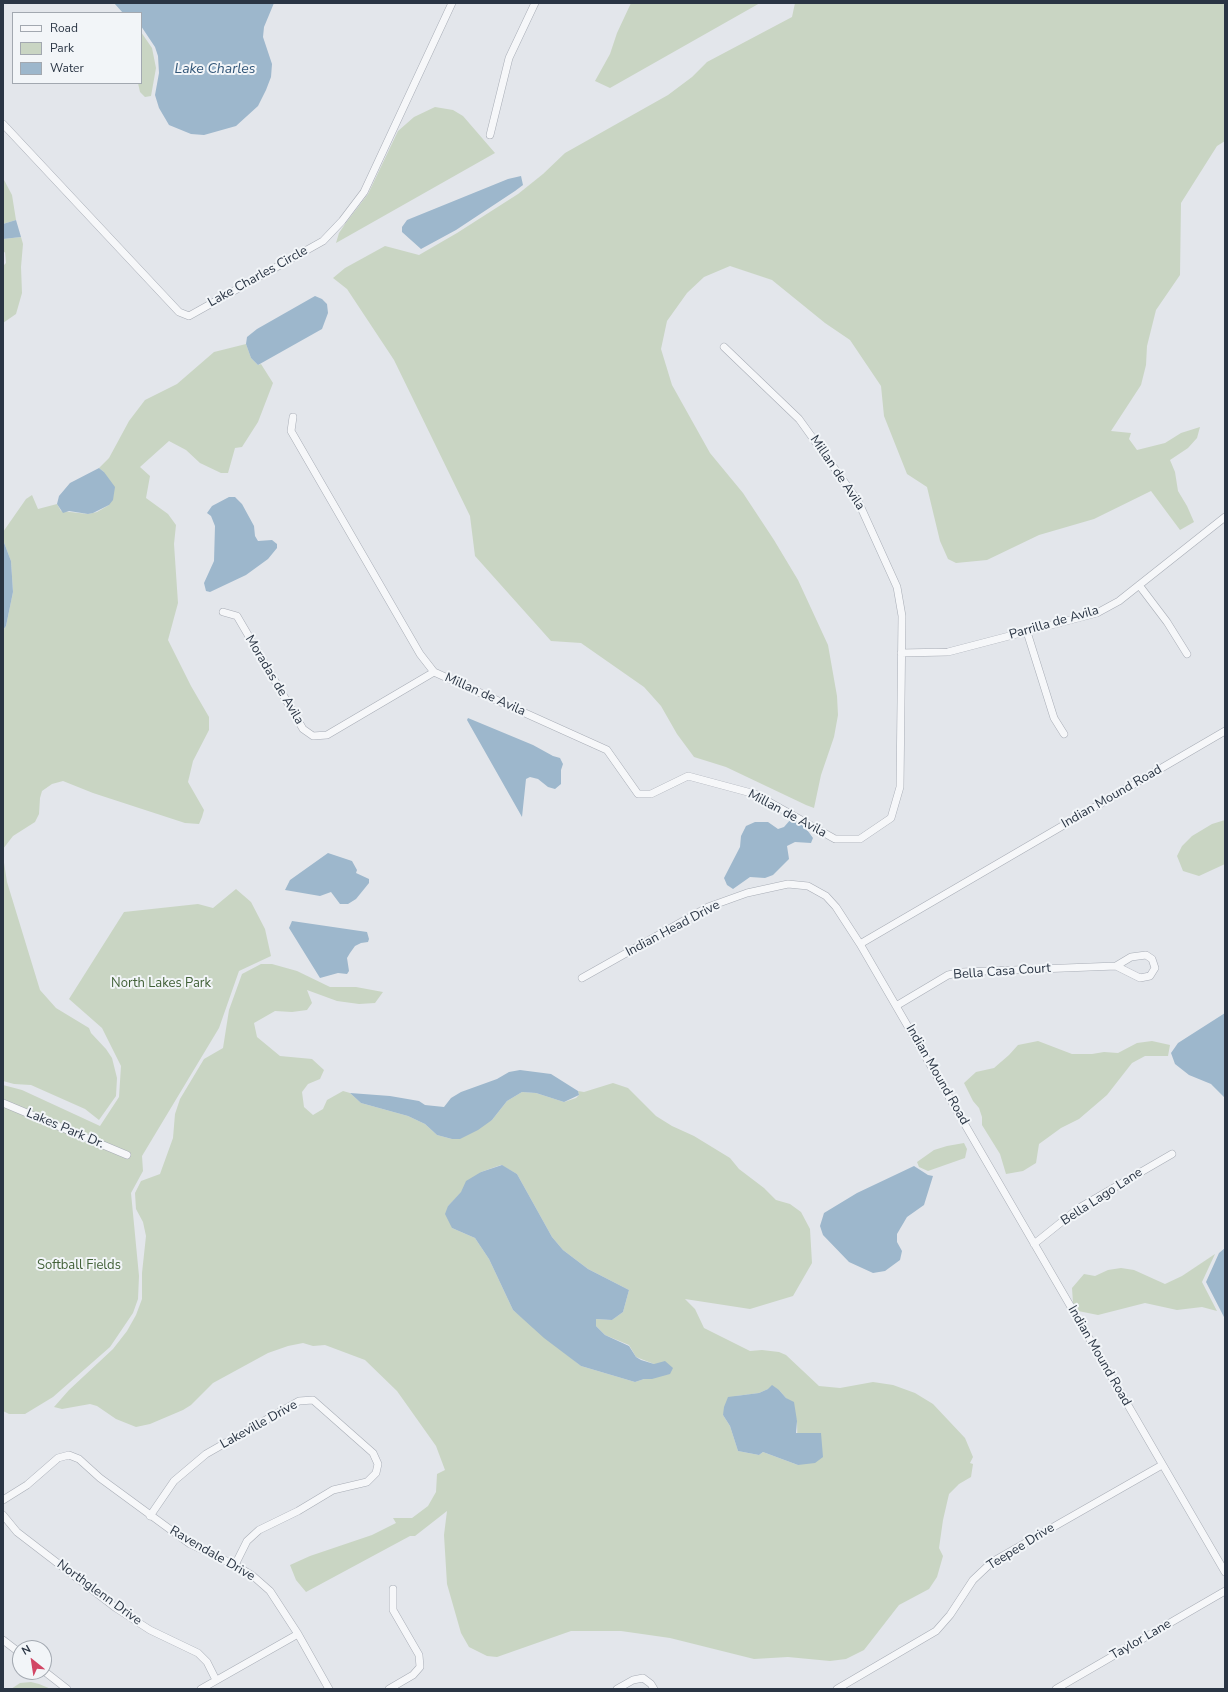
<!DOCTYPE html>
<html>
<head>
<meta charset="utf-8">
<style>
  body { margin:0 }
  #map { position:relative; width:1228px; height:1692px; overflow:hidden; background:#e3e6eb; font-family:"Nunito Sans",sans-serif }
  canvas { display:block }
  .frame { position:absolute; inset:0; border:4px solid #2a3544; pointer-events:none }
  .legend { position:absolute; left:12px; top:12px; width:130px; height:72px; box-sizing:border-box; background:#f2f5f8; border:1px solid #a2a8b0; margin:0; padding:5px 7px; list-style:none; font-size:12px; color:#2a3544 }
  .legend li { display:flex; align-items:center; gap:8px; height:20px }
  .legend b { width:20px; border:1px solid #a2a8b0 }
  .north { position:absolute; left:12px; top:1640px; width:40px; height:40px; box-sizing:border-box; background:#f2f5f8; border:1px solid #a2a8b0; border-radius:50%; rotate:330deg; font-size:11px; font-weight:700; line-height:16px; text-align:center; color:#2a3544 }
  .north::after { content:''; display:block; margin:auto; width:14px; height:18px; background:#d24665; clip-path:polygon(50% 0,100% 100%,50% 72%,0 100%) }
</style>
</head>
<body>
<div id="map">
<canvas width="1228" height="1692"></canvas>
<div class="frame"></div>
<ul class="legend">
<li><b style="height:5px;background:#f6f7f9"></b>Road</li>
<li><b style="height:11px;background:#c9d5c3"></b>Park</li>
<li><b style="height:11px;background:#9db7cc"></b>Water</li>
</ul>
<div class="north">N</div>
</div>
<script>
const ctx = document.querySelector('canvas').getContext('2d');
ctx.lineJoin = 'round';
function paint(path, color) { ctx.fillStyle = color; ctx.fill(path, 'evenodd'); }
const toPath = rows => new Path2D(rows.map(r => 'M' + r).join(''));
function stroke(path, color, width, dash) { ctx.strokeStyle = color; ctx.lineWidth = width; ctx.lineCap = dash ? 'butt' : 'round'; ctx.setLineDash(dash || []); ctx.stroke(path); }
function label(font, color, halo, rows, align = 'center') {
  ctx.font = font + ' "Nunito Sans",sans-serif'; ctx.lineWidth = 4; ctx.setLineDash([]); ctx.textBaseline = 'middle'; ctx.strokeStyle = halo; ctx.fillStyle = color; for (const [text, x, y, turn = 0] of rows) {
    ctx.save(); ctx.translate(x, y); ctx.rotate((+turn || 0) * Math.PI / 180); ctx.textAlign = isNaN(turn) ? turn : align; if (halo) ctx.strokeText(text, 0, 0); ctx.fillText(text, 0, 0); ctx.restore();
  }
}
const green = toPath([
  [631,3,760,3,610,88,595,81,610,54,617,33],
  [795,3,1225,3,1225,141,1217,146,1181,203,1180,275,1156,310,1147,346,1146,365,1141,385,1111,431,1131,433,1129,439,1137,450,1165,443,1181,433,1200,427,1197,438,1188,448,1170,460,1175,472,1178,491,1187,506,1194,522,1180,530,1151,491,1094,519,1039,535,987,560,956,563,948,559,940,541,927,487,907,474,884,416,881,386,850,340,825,323,772,280,730,266,704,277,687,293,667,321,661,349,672,385,710,453,743,493,774,540,798,580,828,645,837,696,838,715,834,737,821,775,814,808,806,805,726,767,694,757,677,734,661,706,644,687,581,643,551,641,475,556,470,516,394,360,347,289,333,278,345,268,385,246,419,255,457,233,518,194,543,174,565,153,668,95,692,77,707,62,792,17],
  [141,32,152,48,156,68,151,96,145,97,140,92,138,83,141,83],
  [435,107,453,110,463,116,495,153,336,243,339,233,345,224,368,194,398,131,414,117],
  [3,178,12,195,16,220,3,224],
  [21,237,23,244,21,267,22,293,16,314,3,323,3,266,6,263,5,252,3,253,3,239],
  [246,344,251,358,258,365,261,364,273,383,258,422,242,447,235,448,228,473,221,473,200,463,186,450,169,441,140,467,150,476,146,498,168,514,176,525,174,544,178,603,168,640,191,686,209,717,209,730,193,761,188,782,204,810,202,817,199,824,185,823,93,793,63,781,52,784,42,791,40,798,39,814,35,822,13,836,3,849,3,630,6,626,13,592,11,561,3,540,3,532,26,499,32,495,38,509,57,504,61,511,88,514,97,512,109,505,104,472,99,468,109,458,129,421,145,400,177,384,214,352],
  [1225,820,1225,864,1199,876,1183,871,1177,856,1182,846,1192,836,1212,824],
  [3,856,7,882,40,990,56,1008,89,1028,91,1033,106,1049,112,1058,117,1078,116,1096,99,1120,85,1109,31,1085,14,1084,3,1081],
  [236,889,251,902,265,929,271,956,239,971,219,1028,142,1156,143,1171,131,1193,139,1276,138,1299,133,1313,110,1347,53,1397,25,1414,9,1414,3,1411,3,1085,22,1090,100,1126,119,1097,121,1066,102,1028,69,999,124,912,198,904,213,908],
  [261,964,272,964,297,971,330,987,356,987,383,992,375,1003,359,1004,337,1001,307,990,312,1003,307,1010,292,1012,275,1011,254,1023,257,1037,280,1056,312,1059,324,1070,320,1079,308,1084,302,1092,304,1107,313,1115,323,1109,327,1100,343,1091,350,1093,361,1103,408,1116,425,1124,437,1135,452,1139,492,1120,507,1101,522,1092,536,1093,564,1102,576,1098,579,1095,578,1091,584,1092,613,1083,628,1088,656,1116,672,1126,694,1136,730,1158,739,1169,764,1188,776,1200,790,1204,801,1212,810,1229,812,1263,793,1296,750,1309,685,1299,695,1309,704,1328,750,1351,762,1350,779,1352,786,1355,819,1386,840,1388,873,1382,893,1385,915,1393,933,1404,965,1438,973,1457,970,1463,973,1464,971,1477,959,1484,949,1494,943,1520,939,1548,943,1556,937,1577,929,1589,899,1605,864,1650,846,1659,830,1661,788,1657,754,1659,670,1638,621,1631,571,1631,497,1657,487,1656,469,1647,461,1633,447,1584,444,1535,447,1511,415,1536,410,1536,306,1592,296,1580,290,1565,310,1556,372,1535,396,1523,393,1518,412,1518,428,1506,436,1492,437,1474,445,1470,436,1446,397,1391,365,1360,325,1345,313,1346,303,1343,288,1346,268,1353,213,1383,191,1405,183,1410,150,1424,136,1427,116,1419,97,1406,90,1404,62,1409,54,1407,69,1390,113,1349,127,1331,136,1315,142,1299,142,1273,146,1236,143,1222,136,1209,135,1193,141,1181,160,1174,173,1138,175,1114,180,1099,204,1059,223,1048,229,1010,242,974],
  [501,1165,517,1174,552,1237,563,1250,588,1269,629,1290,623,1312,612,1320,596,1319,596,1326,605,1335,629,1345,636,1357,654,1364,652,1379,644,1379,635,1382,581,1366,513,1310,489,1259,475,1238,452,1228,448,1206,481,1172],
  [768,1389,779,1390,786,1398,797,1421,798,1465,763,1452,759,1455,738,1451,730,1426,723,1415,736,1396,759,1393],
  [1038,1041,1072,1054,1092,1054,1104,1052,1118,1053,1137,1043,1152,1041,1170,1045,1168,1056,1145,1056,1132,1063,1107,1095,1079,1119,1061,1128,1039,1144,1036,1163,1023,1171,1006,1174,1000,1154,982,1125,982,1117,979,1108,973,1101,964,1083,976,1072,994,1068,1009,1055,1018,1045],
  [964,1143,967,1149,965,1158,928,1171,919,1167,917,1162,934,1150,947,1146],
  [1215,1254,1202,1282,1217,1311,1202,1307,1177,1310,1145,1303,1098,1315,1078,1311,1073,1303,1072,1288,1084,1274,1095,1276,1108,1270,1121,1268,1134,1270,1165,1284,1182,1276],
  [31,1682,39,1684,51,1689,11,1689,20,1683]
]);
const water = toPath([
  [114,3,274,3,264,27,263,37,272,64,271,77,266,90,258,106,236,126,204,135,191,134,169,125,159,108,155,95,159,73,158,56,155,47,141,26,141,13,123,13],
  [521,176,523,185,515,191,456,230,421,249,402,232,402,227,407,220,508,179],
  [16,220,21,237,3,239,3,224],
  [315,296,322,299,327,304,328,313,322,329,258,365,251,358,246,344,247,337,257,329],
  [99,468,104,472,115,487,113,500,109,505,93,513,88,514,69,511,63,513,57,504,59,496,70,483],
  [229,497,235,497,242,504,254,526,255,536,258,541,272,540,277,544,277,548,268,559,246,575,210,592,206,591,204,583,214,561,215,526,211,516,207,513,212,506],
  [3,540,11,561,13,592,6,626,3,630],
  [468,718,533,745,553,756,560,758,563,764,561,770,561,784,555,789,548,787,538,779,530,777,526,779,522,817,467,720],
  [791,819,805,827,813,838,811,843,795,842,787,846,789,859,773,875,765,878,750,877,733,889,727,885,724,878,740,847,741,836,746,826,755,822,768,822,778,829,784,827],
  [328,853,352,861,357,870,356,873,369,879,369,883,356,899,348,904,340,904,331,892,320,896,285,890,290,880],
  [292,921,367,932,369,939,368,942,361,943,355,946,350,953,347,958,349,971,347,974,338,973,320,978,289,928],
  [1225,1013,1225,1098,1211,1084,1189,1075,1175,1064,1171,1053,1178,1043],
  [520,1070,551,1074,578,1091,579,1095,564,1102,536,1093,522,1092,507,1101,492,1120,478,1130,460,1139,452,1139,437,1135,425,1124,408,1116,361,1103,350,1093,390,1096,419,1101,425,1105,444,1107,451,1098,461,1092,497,1079,509,1072],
  [502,1165,517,1174,552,1237,563,1250,588,1269,629,1290,623,1312,612,1320,596,1319,596,1326,605,1335,629,1346,636,1357,641,1360,654,1364,665,1361,673,1368,670,1374,652,1379,644,1379,635,1382,581,1366,544,1338,513,1310,489,1259,475,1238,452,1228,445,1214,448,1206,461,1192,466,1181,481,1172],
  [914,1166,928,1175,933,1176,924,1205,907,1217,897,1234,897,1242,902,1251,900,1260,885,1271,873,1273,849,1262,823,1235,820,1226,824,1213,857,1193],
  [1225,1248,1225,1319,1206,1282,1219,1253],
  [772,1385,779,1390,786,1398,794,1402,797,1421,796,1433,821,1433,823,1457,815,1463,798,1465,763,1452,759,1455,738,1451,730,1426,723,1415,724,1407,728,1397,759,1393,768,1389]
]);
const street = toPath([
  [3,124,179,312,189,316,323,241,342,221,364,192,452,3],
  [490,135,509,58,535,3],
  [293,417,291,431,420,654,434,672,607,750,638,794,651,794,688,776,755,794,835,839,860,839,891,818,900,787,902,616,897,587,858,501,799,419,724,347],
  [1139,585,1167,622,1187,654],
  [223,612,237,616,303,729,313,736,327,735,434,672],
  [1027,632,1054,718,1064,734],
  [901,653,948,652,1097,613,1119,601,1225,517],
  [860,944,1225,731],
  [582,978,708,907,747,893,788,884,808,886,826,896,836,907,860,944,1225,1572],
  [896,1006,948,975,962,972,1116,966,1140,978,1150,976,1155,968,1152,959,1146,955,1131,957,1116,966],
  [3,1103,127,1155],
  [1034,1244,1079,1208,1172,1154],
  [3,1500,27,1485,58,1458,69,1455,79,1459,100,1478,190,1544,235,1565,253,1576,270,1591,298,1634,329,1689],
  [3,1515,17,1532,116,1608,150,1630,198,1653,207,1662,216,1680],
  [150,1516,174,1481,206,1454,299,1401,313,1400,373,1453,378,1464,376,1473,367,1482,333,1490,298,1511,259,1530,247,1541,235,1565],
  [3,1640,20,1653],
  [44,1671,67,1689],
  [201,1689,298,1634],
  [389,1689,413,1675,420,1667,419,1655,393,1610,393,1589],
  [617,1689,633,1680,643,1678,651,1684,654,1689],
  [837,1689,936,1631,950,1615,973,1580,992,1562,1162,1465],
  [1056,1689,1225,1591]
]);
const streetNames = [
  ["Lake Charles Circle",258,277,-29],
  ["Millan de Avila",837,473,56],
  ["Parrilla de Avila",1054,623,-16],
  ["Moradas de Avila",274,680,59],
  ["Millan de Avila",485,695,24],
  ["Indian Mound Road",1112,797,-30],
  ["Millan de Avila",787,814,28],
  ["Indian Head Drive",673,929,-28],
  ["Bella Casa Court",1002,972,-4],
  ["Indian Mound Road",937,1075,60],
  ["Lakes Park Dr.",65,1129,23],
  ["Bella Lago Lane",1102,1197,-33],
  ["Indian Mound Road",1099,1356,60],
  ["Lakeville Drive",259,1425,-29],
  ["Teepee Drive",1021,1547,-32],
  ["Ravendale Drive",212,1554,30],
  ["Northglenn Drive",99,1593,36],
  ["Taylor Lane",1141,1640,-30]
];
const parkNames = [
  ["North Lakes Park",161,984],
  ["Softball Fields",79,1266]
];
const waterNames = [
  ["Lake Charles",215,70]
];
paint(green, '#c9d5c3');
paint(water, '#9db7cc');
stroke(street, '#a8adb6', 8);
stroke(street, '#f6f7f9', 7);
label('13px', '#2a3544', '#f2f5f8', streetNames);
label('13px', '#416037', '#f2f5f8', parkNames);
label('italic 14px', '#335779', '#f2f5f8', waterNames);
</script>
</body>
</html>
